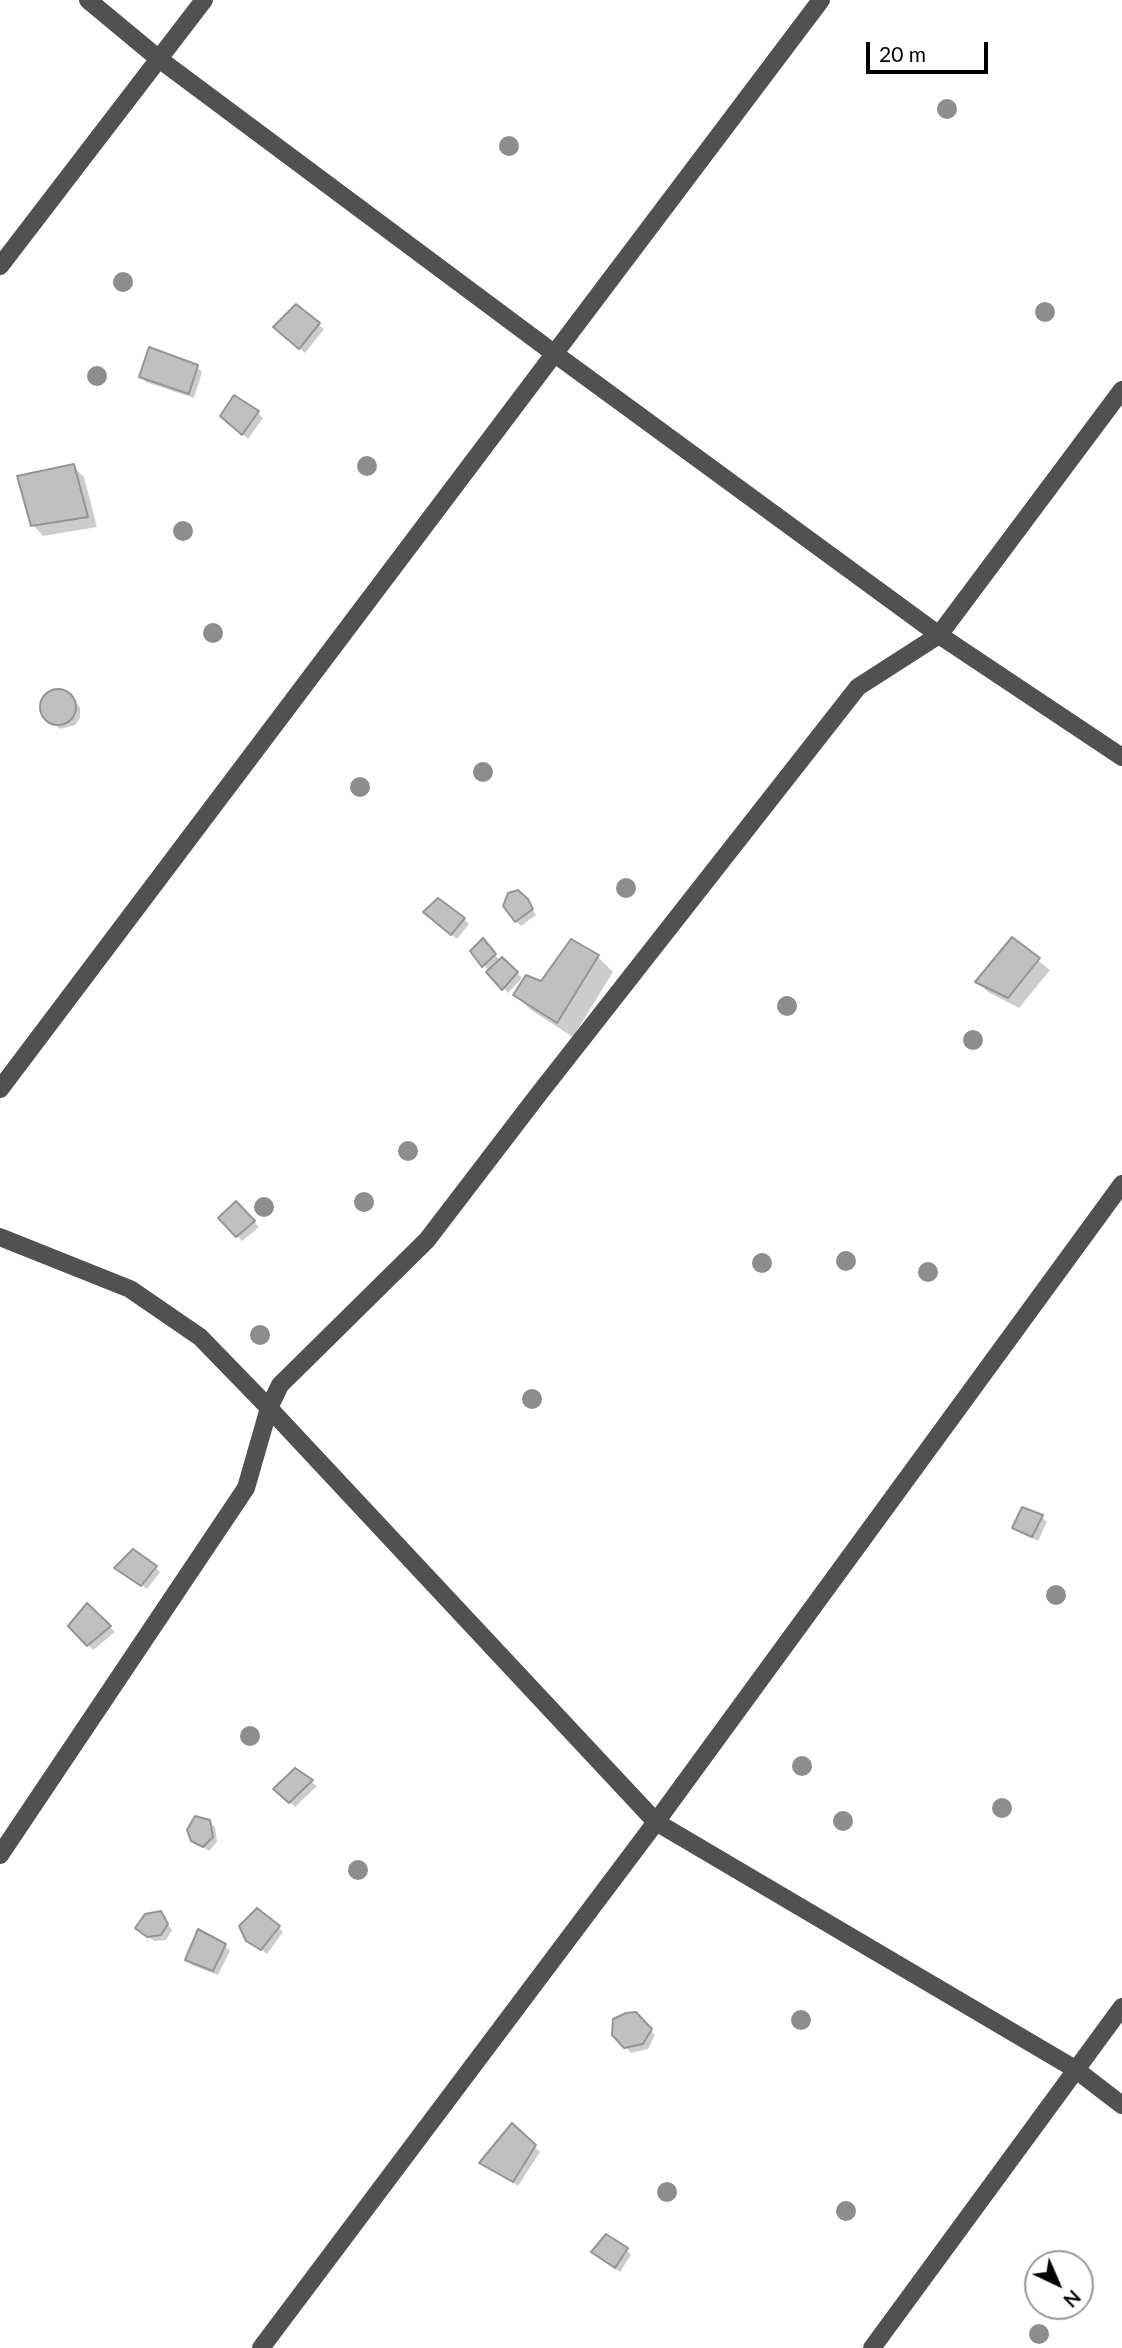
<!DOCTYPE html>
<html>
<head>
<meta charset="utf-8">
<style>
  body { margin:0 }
  #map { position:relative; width:1122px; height:2348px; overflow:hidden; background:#fff; font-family:Lato,sans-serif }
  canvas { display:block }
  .north { position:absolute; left:1024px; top:2250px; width:70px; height:70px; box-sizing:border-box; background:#fff; border:2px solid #999; border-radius:50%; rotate:136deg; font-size:19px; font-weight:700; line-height:28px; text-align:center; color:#000 }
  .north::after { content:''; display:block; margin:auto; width:24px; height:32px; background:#000; clip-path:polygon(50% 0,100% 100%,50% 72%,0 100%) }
  .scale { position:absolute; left:866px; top:42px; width:122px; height:32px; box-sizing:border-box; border:4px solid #000; border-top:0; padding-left:9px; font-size:21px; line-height:24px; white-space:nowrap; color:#000; -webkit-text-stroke:5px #fff; paint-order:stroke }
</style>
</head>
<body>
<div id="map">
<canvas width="1122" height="2348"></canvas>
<div class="north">N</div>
<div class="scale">20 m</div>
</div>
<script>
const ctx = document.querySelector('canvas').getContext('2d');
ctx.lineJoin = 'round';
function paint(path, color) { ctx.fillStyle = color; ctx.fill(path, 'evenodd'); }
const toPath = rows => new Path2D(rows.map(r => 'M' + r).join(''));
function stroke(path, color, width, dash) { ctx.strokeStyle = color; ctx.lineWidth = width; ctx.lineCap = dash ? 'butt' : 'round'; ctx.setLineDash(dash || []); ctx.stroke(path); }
const shadow = toPath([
  [296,307,324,329,305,353,280,332],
  [197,367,202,372,194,398,146,382,141,377],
  [258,413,263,418,248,439,227,420],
  [73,466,84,477,97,527,43,536,33,525],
  [54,691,65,692,80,707,80,718,75,725,60,729,42,713,43,700],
  [527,900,536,915,521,926,516,921],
  [431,917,464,919,469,924,457,939],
  [1012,940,1050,970,1019,1008,988,992,977,982],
  [488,946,500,961,502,959,522,978,508,993,472,951],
  [598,957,613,972,573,1037,531,1010,515,995],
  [236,1204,259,1227,242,1241,220,1218],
  [1042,1517,1047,1522,1038,1541,1019,1532,1015,1527],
  [155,1567,160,1572,147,1589,116,1568],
  [87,1605,115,1632,93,1650,70,1625],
  [295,1770,317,1786,295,1807,276,1789],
  [209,1822,215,1827,217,1842,209,1851,193,1840],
  [160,1913,172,1930,166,1940,154,1941,142,1932],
  [278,1927,283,1932,267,1954,247,1940],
  [225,1946,230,1951,218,1975,192,1965,187,1960],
  [635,2014,655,2035,648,2049,631,2053,614,2034],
  [512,2126,540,2152,518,2186,482,2163],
  [627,2250,631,2255,620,2272,598,2256]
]);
const building = toPath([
  [296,304,320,323,299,349,273,327,296,304],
  [149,347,198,365,189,394,139,377,149,347],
  [234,395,259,411,242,435,220,416,234,395],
  [74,464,88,517,31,526,17,476,74,464],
  '40 707a18 18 0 1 1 36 0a18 18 0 1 1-36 0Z',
  [518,890,528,899,533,909,515,922,503,906,508,893,518,890],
  [438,898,465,918,451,935,423,912,438,898],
  [1012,937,1040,958,1008,998,975,982,1012,937],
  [483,938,496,954,482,967,470,951,483,938],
  [571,939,599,955,557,1023,513,995,526,975,541,981,571,939],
  [502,957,518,972,502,990,486,972,502,957],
  [236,1201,255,1221,236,1237,218,1218,236,1201],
  [1022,1507,1043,1515,1032,1537,1012,1528,1022,1507],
  [133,1549,157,1566,141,1586,114,1568,133,1549],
  [87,1603,111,1626,87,1646,68,1626,87,1603],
  [295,1768,313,1780,289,1803,273,1789,295,1768],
  [195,1816,210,1820,213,1837,203,1847,191,1841,187,1830,195,1816],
  [257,1908,280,1926,261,1950,246,1941,239,1926,257,1908],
  [161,1911,168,1924,161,1935,147,1937,135,1928,145,1914,161,1911],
  [198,1929,226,1944,213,1971,185,1960,198,1929],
  [636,2012,652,2029,643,2044,624,2048,612,2035,613,2019,626,2013,636,2012],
  [512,2123,536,2145,513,2182,479,2163,512,2123],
  [606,2234,628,2248,615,2268,591,2252,606,2234]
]);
const minor = toPath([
  [88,0,159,59,555,354,939,635,1122,757],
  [0,266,204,0],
  [0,1089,821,0],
  [0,1237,130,1289,200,1337,269,1408,656,1822,1075,2069,1122,2105],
  [0,1855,246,1488,269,1408,280,1385,427,1240,538,1095,858,687,939,635,1122,390],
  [261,2348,656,1822,1122,1184],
  [872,2348,1122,2007]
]);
const trees = [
  [947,109],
  [509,146],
  [123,282],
  [1045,312],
  [97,376],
  [367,466],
  [183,531],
  [213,633],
  [483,772],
  [360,787],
  [626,888],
  [787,1006],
  [973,1040],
  [408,1151],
  [364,1202],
  [264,1207],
  [846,1261],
  [762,1263],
  [928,1272],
  [260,1335],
  [532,1399],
  [1056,1595],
  [250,1736],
  [802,1766],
  [1002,1808],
  [843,1821],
  [358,1870],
  [801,2020],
  [667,2192],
  [846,2211],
  [1039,2334]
];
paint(shadow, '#0003');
paint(building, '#c0c0c0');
stroke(building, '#959595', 2);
stroke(minor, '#515151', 18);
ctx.fillStyle = '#8d8d8d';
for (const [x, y] of trees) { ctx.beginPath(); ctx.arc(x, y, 10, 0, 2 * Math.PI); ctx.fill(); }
</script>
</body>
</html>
